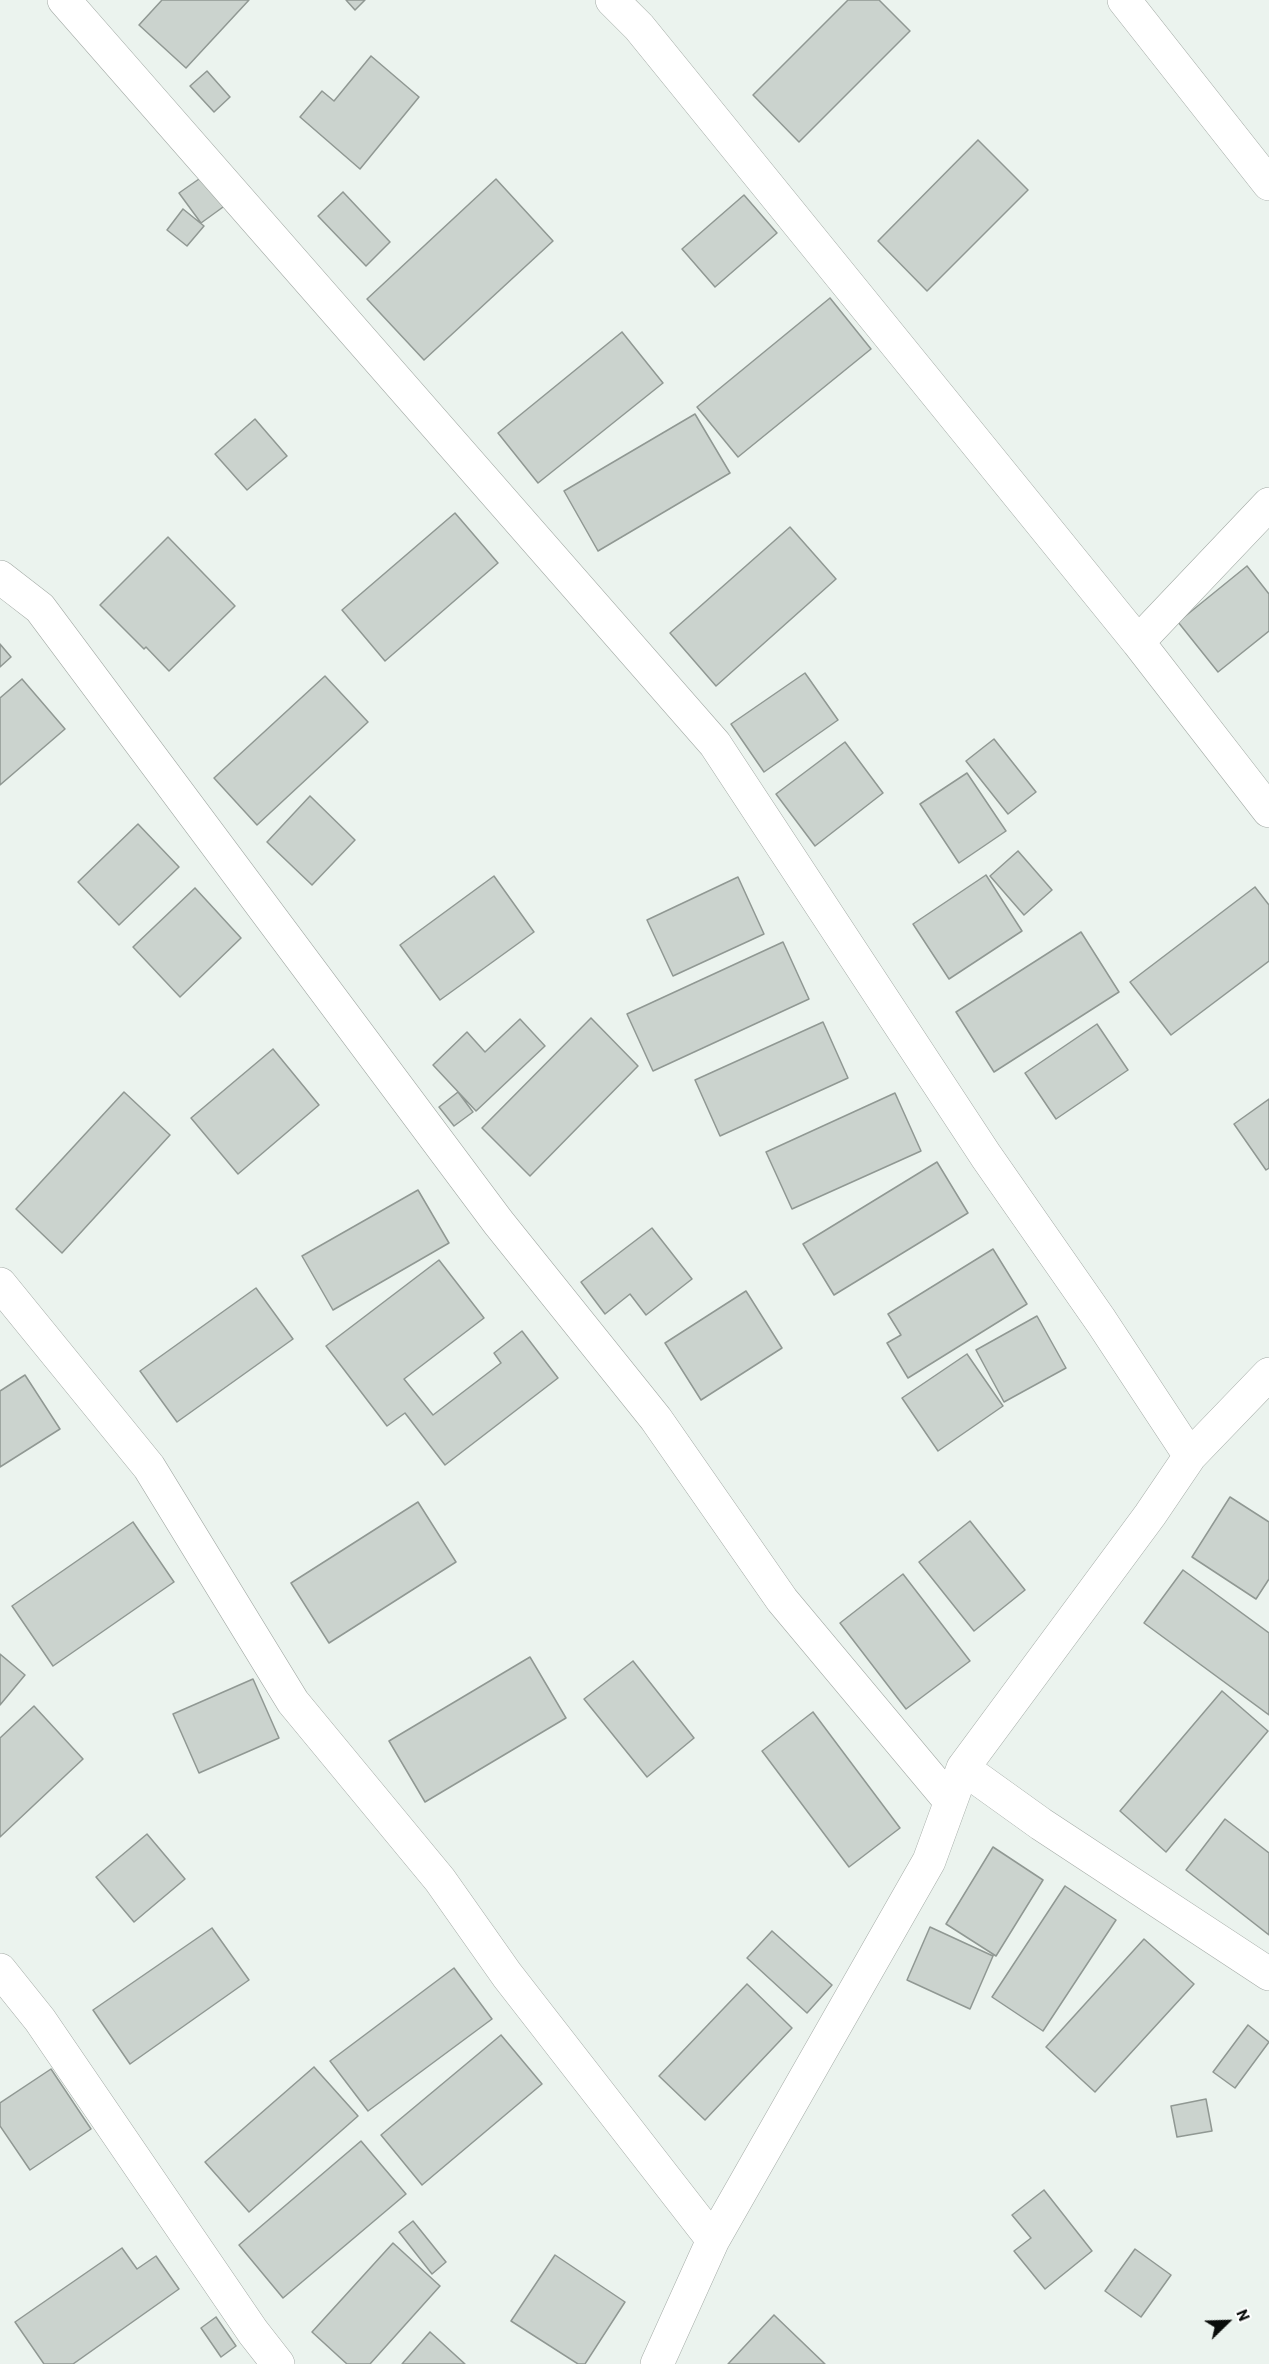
<!DOCTYPE html>
<html>
<head>
<meta charset="utf-8">
<style>
  body { margin:0 }
  #map { position:relative; width:1269px; height:2364px; overflow:hidden; background:#ebf3ee; font-family:Barlow,sans-serif }
  canvas { display:block }
  .north { position:absolute; left:1197px; top:2292px; width:60px; height:60px; -webkit-text-stroke:4px #fff; paint-order:stroke; rotate:67deg; font-size:16px; font-weight:700; line-height:24px; text-align:center; color:#0a0d0b }
  .north::after { content:''; display:block; margin:auto; width:21px; height:27px; background:#0a0d0b; clip-path:polygon(50% 0,100% 100%,50% 72%,0 100%) }
</style>
</head>
<body>
<div id="map">
<canvas width="1269" height="2364"></canvas>
<div class="north">N</div>
</div>
<script>
const ctx = document.querySelector('canvas').getContext('2d');
ctx.lineJoin = 'round';
function paint(path, color) { ctx.fillStyle = color; ctx.fill(path, 'evenodd'); }
const toPath = rows => new Path2D(rows.map(r => 'M' + r).join(''));
function stroke(path, color, width, dash) { ctx.strokeStyle = color; ctx.lineWidth = width; ctx.lineCap = dash ? 'butt' : 'round'; ctx.setLineDash(dash || []); ctx.stroke(path); }
const building = toPath([
  [162,0,249,0,186,68,139,25,162,0],
  [346,0,365,0,355,10,346,0],
  [848,0,879,0,910,31,799,142,753,95,848,0],
  [371,56,419,97,360,169,300,117,322,91,334,101,371,56],
  [207,71,230,97,214,112,190,86,207,71],
  [978,140,1028,190,927,291,878,241,978,140],
  [209,172,230,202,201,223,179,193,209,172],
  [496,179,553,241,424,360,367,299,496,179],
  [343,192,390,242,366,266,318,216,343,192],
  [744,195,777,233,715,287,682,249,744,195],
  [183,209,204,226,187,246,167,230,183,209],
  [830,298,871,349,738,457,697,407,830,298],
  [622,332,663,383,538,483,498,433,622,332],
  [695,414,730,473,598,551,564,491,695,414],
  [255,419,287,456,247,490,215,454,255,419],
  [455,513,498,563,385,661,342,610,455,513],
  [790,527,836,579,716,686,670,633,790,527],
  [168,537,235,606,169,671,146,647,144,649,100,605,168,537],
  [1247,566,1269,594,1269,631,1218,672,1178,622,1247,566],
  [0,644,11,657,0,667,0,644],
  [805,673,838,720,764,772,731,724,805,673],
  [325,676,368,722,257,825,214,778,325,676],
  [22,679,65,729,0,785,0,698,22,679],
  [994,739,1036,792,1008,814,966,761,994,739],
  [845,742,883,793,815,846,776,794,845,742],
  [967,773,1006,831,959,863,920,804,967,773],
  [310,796,355,840,312,885,267,842,310,796],
  [138,824,179,867,119,925,78,882,138,824],
  [1018,851,1052,890,1024,915,990,876,1018,851],
  [986,875,1022,931,949,979,913,924,986,875],
  [494,876,534,932,440,1000,400,945,494,876],
  [738,877,764,934,673,976,647,920,738,877],
  [1255,887,1269,905,1269,961,1171,1035,1130,982,1255,887],
  [195,888,241,938,180,997,133,947,195,888],
  [1081,932,1119,992,994,1072,956,1012,1081,932],
  [783,942,809,999,653,1071,627,1014,783,942],
  [591,1018,638,1066,530,1176,482,1128,591,1018],
  [520,1019,545,1046,476,1111,433,1065,467,1032,485,1052,520,1019],
  [823,1022,848,1078,720,1136,695,1080,823,1022],
  [1097,1024,1128,1070,1056,1119,1025,1073,1097,1024],
  [273,1049,319,1105,238,1174,191,1118,273,1049],
  [124,1092,170,1135,62,1253,16,1209,124,1092],
  [458,1092,473,1112,454,1126,439,1107,458,1092],
  [895,1093,921,1151,792,1209,766,1152,895,1093],
  [1269,1099,1269,1168,1266,1170,1234,1124,1269,1099],
  [937,1162,968,1213,834,1295,803,1244,937,1162],
  [418,1190,449,1243,333,1310,302,1256,418,1190],
  [652,1228,692,1279,646,1315,630,1294,605,1314,581,1282,652,1228],
  [993,1249,1027,1304,908,1378,887,1343,901,1335,888,1314,993,1249],
  [439,1260,484,1318,404,1379,433,1415,501,1363,494,1353,522,1331,558,1378,445,1465,405,1413,387,1426,326,1346,439,1260],
  [256,1288,293,1339,177,1422,140,1371,256,1288],
  [746,1291,782,1348,701,1400,665,1343,746,1291],
  [1037,1316,1066,1368,1004,1402,976,1350,1037,1316],
  [967,1354,1003,1406,938,1451,902,1398,967,1354],
  [25,1375,60,1429,0,1467,0,1391,25,1375],
  [1230,1497,1269,1522,1269,1579,1256,1599,1192,1557,1230,1497],
  [418,1502,456,1562,329,1643,291,1583,418,1502],
  [970,1521,1025,1590,974,1631,919,1562,970,1521],
  [133,1522,174,1582,53,1666,12,1606,133,1522],
  [1183,1570,1269,1633,1269,1715,1144,1623,1183,1570],
  [903,1574,970,1661,906,1709,840,1623,903,1574],
  [0,1654,25,1675,0,1705,0,1654],
  [530,1657,566,1718,425,1802,389,1741,530,1657],
  [633,1661,694,1738,647,1777,584,1699,633,1661],
  [253,1679,279,1738,199,1773,173,1714,253,1679],
  [1222,1691,1268,1731,1166,1852,1120,1811,1222,1691],
  [34,1706,83,1759,0,1837,0,1738,34,1706],
  [813,1712,900,1828,849,1867,762,1751,813,1712],
  [1225,1819,1269,1853,1269,1935,1186,1870,1225,1819],
  [147,1834,185,1879,134,1922,96,1877,147,1834],
  [993,1847,1043,1880,996,1956,946,1924,993,1847],
  [1065,1886,1116,1920,1043,2031,992,1997,1065,1886],
  [930,1927,993,1956,970,2009,907,1980,930,1927],
  [212,1928,249,1980,130,2064,93,2010,212,1928],
  [772,1931,832,1985,807,2013,747,1958,772,1931],
  [1144,1939,1194,1984,1095,2092,1046,2047,1144,1939],
  [454,1968,492,2019,368,2111,330,2061,454,1968],
  [747,1984,792,2028,705,2120,659,2076,747,1984],
  [1248,2025,1269,2042,1235,2088,1213,2072,1248,2025],
  [501,2035,542,2084,422,2185,381,2135,501,2035],
  [314,2067,358,2116,249,2212,205,2162,314,2067],
  [51,2069,91,2129,30,2170,0,2126,0,2103,51,2069],
  [1206,2099,1212,2131,1177,2137,1171,2106,1206,2099],
  [361,2141,406,2194,283,2298,239,2245,361,2141],
  [1044,2190,1092,2251,1045,2289,1014,2251,1031,2238,1012,2215,1044,2190],
  [413,2221,446,2262,432,2274,399,2232,413,2221],
  [393,2243,440,2286,370,2364,347,2364,312,2332,393,2243],
  [122,2248,137,2269,156,2256,179,2289,73,2364,44,2364,15,2322,122,2248],
  [1135,2249,1171,2275,1141,2317,1105,2291,1135,2249],
  [555,2255,625,2302,585,2364,578,2364,511,2321,555,2255],
  [774,2315,825,2364,728,2364,774,2315],
  [216,2317,236,2346,221,2357,201,2328,216,2317],
  [430,2332,465,2364,402,2364,430,2332]
]);
const street = toPath([
  [64,0,715,744,986,1156,1101,1321,1190,1456],
  [612,0,639,27,1138,642,1269,811],
  [1124,0,1269,184],
  [0,577,40,608,498,1222,656,1419,782,1600,950,1801],
  [1138,642,1269,504],
  [0,1284,149,1467,293,1702,440,1880,507,1975,713,2240],
  [963,1768,1041,1824,1269,1974],
  [0,1970,40,2020,253,2332,278,2364],
  [657,2364,713,2240,929,1861,963,1768,1150,1515,1190,1456,1269,1374]
]);
paint(building, '#cbd3ce');
stroke(building, '#909893', 1.5);
stroke(street, '#a3aaa5', 34);
stroke(street, '#fff', 33);
</script>
</body>
</html>
